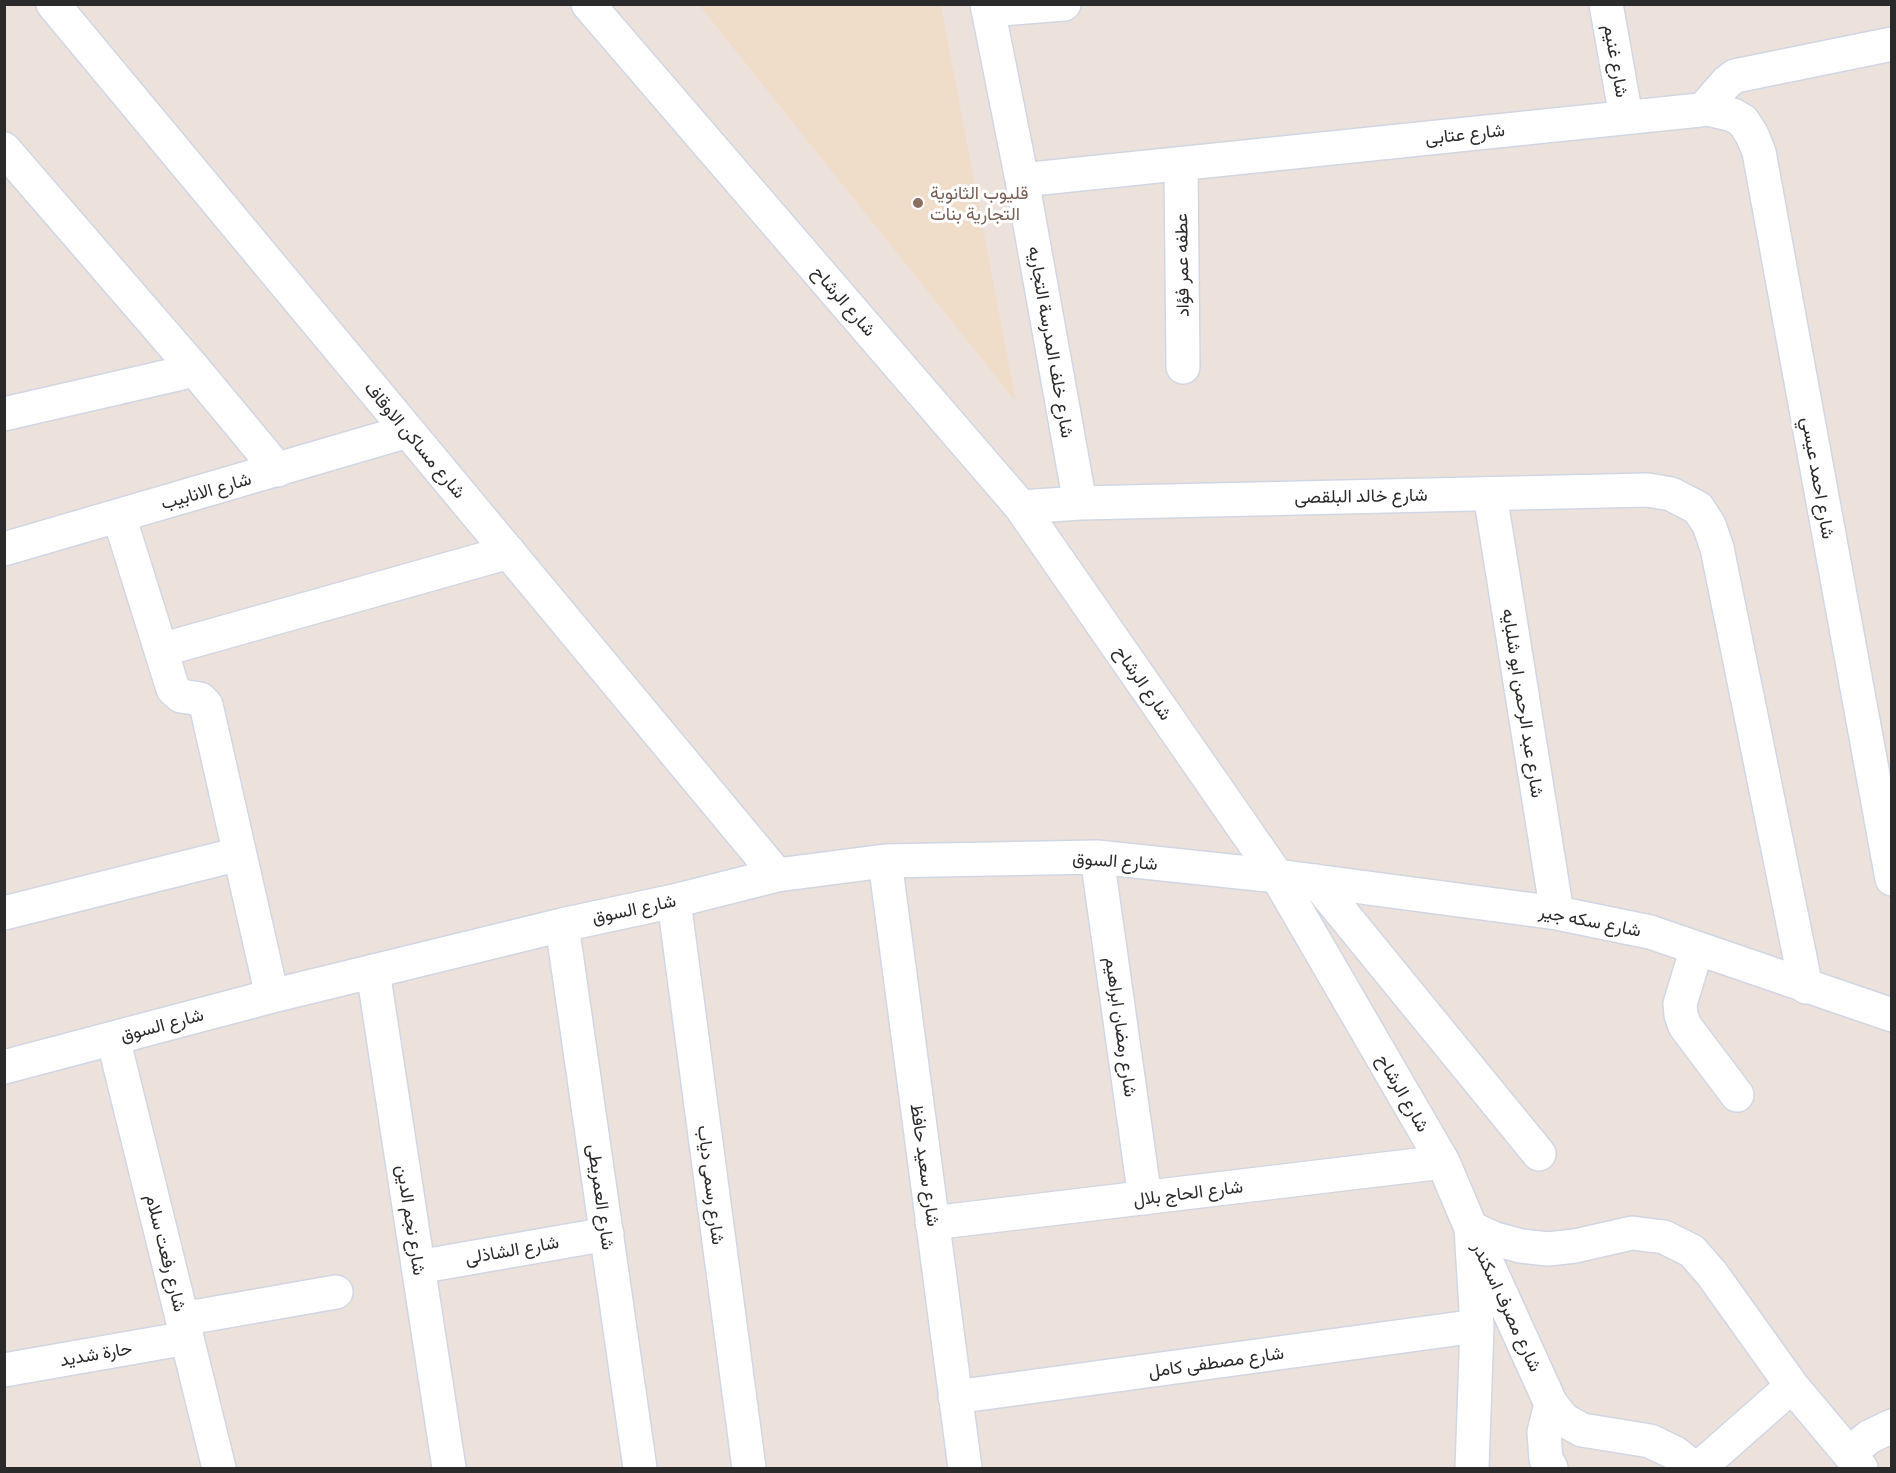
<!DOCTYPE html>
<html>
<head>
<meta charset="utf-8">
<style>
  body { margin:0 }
  #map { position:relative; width:1896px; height:1473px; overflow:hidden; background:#ede2db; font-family:Ubuntu,sans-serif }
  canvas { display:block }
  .frame { position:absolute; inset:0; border:6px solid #2a2a2a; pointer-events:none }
</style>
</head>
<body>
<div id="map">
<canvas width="1896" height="1473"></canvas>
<div class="frame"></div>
</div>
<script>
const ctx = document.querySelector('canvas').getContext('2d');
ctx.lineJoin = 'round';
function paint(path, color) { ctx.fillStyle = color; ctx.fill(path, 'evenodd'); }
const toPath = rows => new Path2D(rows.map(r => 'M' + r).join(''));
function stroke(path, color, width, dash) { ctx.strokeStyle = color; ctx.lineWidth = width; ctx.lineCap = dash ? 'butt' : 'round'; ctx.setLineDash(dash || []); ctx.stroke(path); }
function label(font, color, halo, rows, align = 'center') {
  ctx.font = font + ' Ubuntu,Vazirmatn,sans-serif'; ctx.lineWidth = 6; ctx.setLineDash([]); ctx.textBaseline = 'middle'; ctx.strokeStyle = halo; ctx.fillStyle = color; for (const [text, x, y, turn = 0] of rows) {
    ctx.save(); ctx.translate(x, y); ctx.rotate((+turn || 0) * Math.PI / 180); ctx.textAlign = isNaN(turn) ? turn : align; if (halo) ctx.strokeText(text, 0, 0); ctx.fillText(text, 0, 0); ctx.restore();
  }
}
const education = toPath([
  [699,5,941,5,1016,402]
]);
const minor = toPath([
  [53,4,777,875],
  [588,4,1021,507,1277,876,1443,1162,1471,1228,1477,1326,1472,1468],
  [987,4,1022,180,1080,503],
  [1606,4,1626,117],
  [988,10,1064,4],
  [1703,108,1733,115,1743,121,1752,135,1759,152,1892,879],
  [4,149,195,370,278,470],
  [1181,164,1183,367],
  [1022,180,1700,110,1706,106,1727,82,1735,76,1892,44],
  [4,414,195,370],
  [1490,494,1557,913],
  [1021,507,1080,503,1648,490,1671,494,1698,508,1709,525,1717,548,1806,987],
  [119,516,173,689,181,696,200,699,206,705,272,996],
  [4,549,408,431],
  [161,650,509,552],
  [1097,857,1145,1198],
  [885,861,965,1468],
  [1316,881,1539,1154],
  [674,901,749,1468],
  [4,913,239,854],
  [562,925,640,1468],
  [1697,948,1680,1004,1681,1015,1685,1026,1737,1095],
  [373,971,449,1468],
  [113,1038,219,1468],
  [4,1067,272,996,562,925,674,901,777,875,885,861,1097,857,1277,876,1557,913,1650,932,1892,1015],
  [932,1223,1443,1162],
  [1471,1228,1495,1239,1521,1246,1548,1249,1575,1246,1632,1233,1664,1237,1692,1251,1712,1274,1792,1386,1861,1468],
  [1478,1243,1551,1404,1564,1420,1582,1430,1650,1441,1675,1453,1694,1468],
  [418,1267,607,1234],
  [182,1319,336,1292],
  [4,1370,187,1338],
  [955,1397,1477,1326],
  [1551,1404,1544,1432,1546,1459,1551,1468],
  [1849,1454,1869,1437,1892,1426],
  [1699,1468,1792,1386]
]);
const markers = [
  [918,203,6,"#8d6e63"]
];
const streetNames = [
  ["شارع غنيم",1616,61,80],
  ["شارع عتابى",1465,134,-6],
  ["عطفه عمر فؤاد",1182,265,-91],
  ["شارع الرشاح",844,301,49],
  ["شارع خلف المدرسة التجاريه",1051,342,80],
  ["شارع مساكن الاوقاف",415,440,50],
  ["شارع احمد عيسي",1818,478,80],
  ["شارع الانابيب",206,491,-16],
  ["شارع خالد البلقصى",1361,496,-1],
  ["شارع الرشاح",1143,683,55],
  ["شارع عبد الرحمن ابو شلبايه",1523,703,81],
  ["شارع السوق",1115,861,4],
  ["شارع السوق",634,909,-12],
  ["شارع سكه جير",1590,921,11],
  ["شارع السوق",162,1025,-15],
  ["شارع رمضان ابراهيم",1121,1027,82],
  ["شارع الرشاح",1403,1093,60],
  ["شارع سعيد حافظ",925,1165,82],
  ["شارع رسمى دياب",711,1185,83],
  ["شارع الحاج بلال",1188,1193,-7],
  ["شارع العمريطى",601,1197,82],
  ["شارع نجم الدين",411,1220,81],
  ["شارع الشاذلى",512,1250,-10],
  ["شارع رفعت سلام",166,1253,76],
  ["شارع مصرف اسكندر",1507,1307,65],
  ["حارة شديد",96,1354,-10],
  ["شارع مصطفى كامل",1216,1362,-8]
];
const educationNames = [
  ["قليوب الثانوية",930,193],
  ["التجارية بنات",930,214]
];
paint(education, '#efddc9');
stroke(minor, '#d0d6e3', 36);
stroke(minor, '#fff', 33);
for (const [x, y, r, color] of markers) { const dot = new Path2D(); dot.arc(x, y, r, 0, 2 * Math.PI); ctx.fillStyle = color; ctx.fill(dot); stroke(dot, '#fff', 2); }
label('18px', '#2a2a2a', '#fff', streetNames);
label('18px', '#785e54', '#fff', educationNames, 'left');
</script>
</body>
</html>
